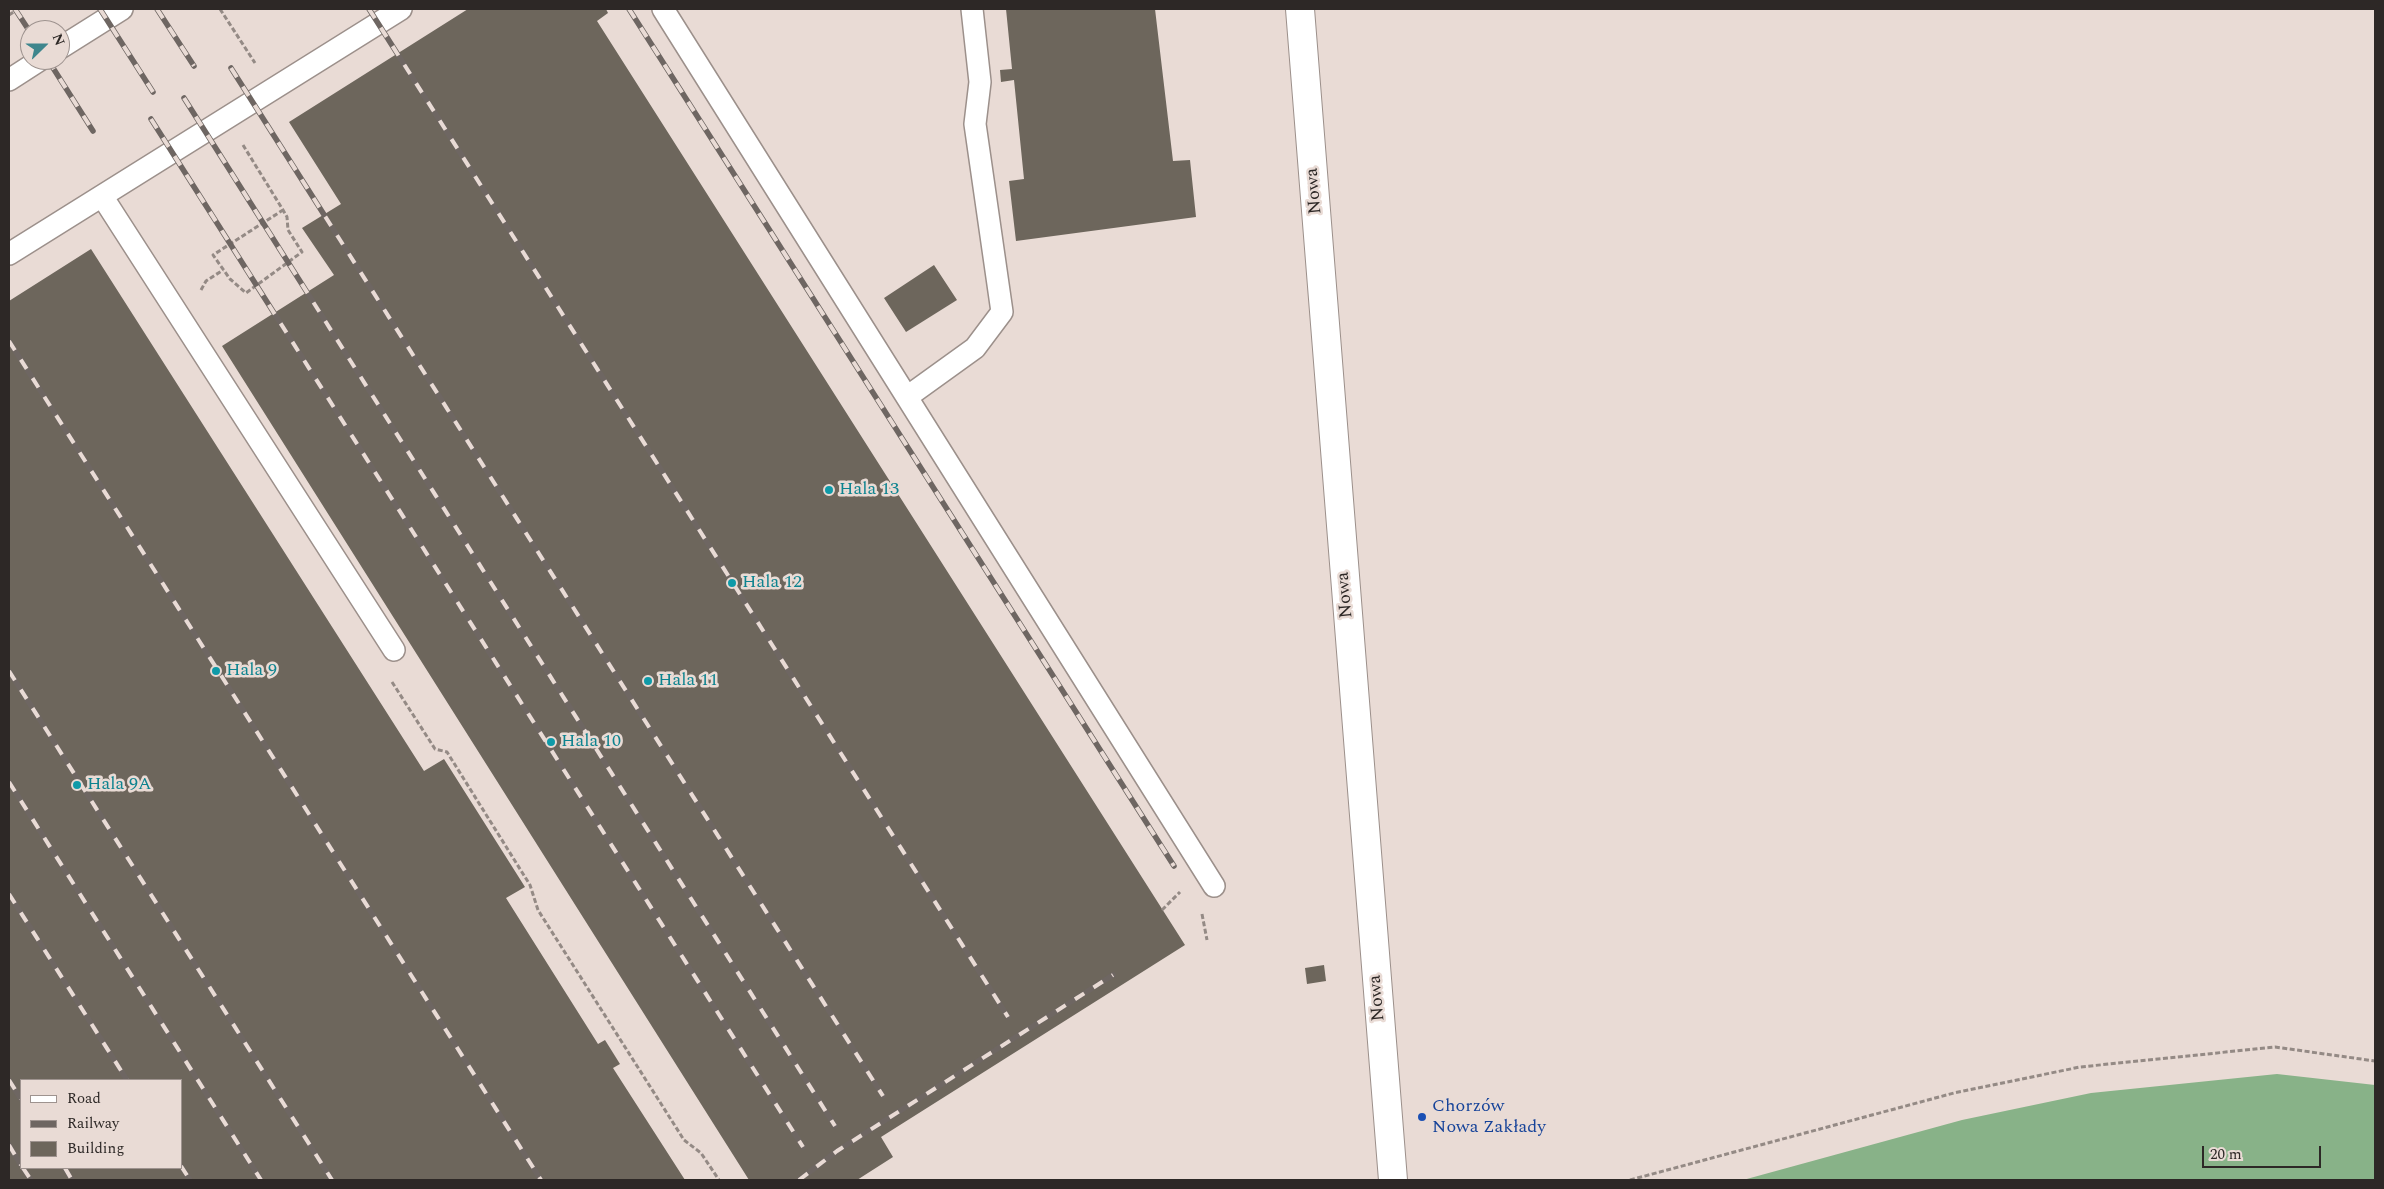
<!DOCTYPE html>
<html>
<head>
<meta charset="utf-8">
<style>
  body { margin:0 }
  #map { position:relative; width:2384px; height:1189px; overflow:hidden; background:#e9dbd5; font-family:Spectral,serif }
  canvas { display:block }
  .frame { position:absolute; inset:0; border:10px solid #2d2826; pointer-events:none }
  .legend { position:absolute; left:20px; top:1079px; width:162px; height:90px; box-sizing:border-box; background:#e9dbd5; border:1px solid #9e938f; margin:0; padding:6px 9px; list-style:none; font-size:15px; color:#2d2826 }
  .legend li { display:flex; align-items:center; gap:10px; height:25px }
  .legend b { width:25px; border:1px solid #9e938f }
  .north { position:absolute; left:20px; top:20px; width:50px; height:50px; box-sizing:border-box; background:#e9dbd5; border:1px solid #9e938f; border-radius:50%; rotate:68deg; font-size:14px; font-weight:700; line-height:20px; text-align:center; color:#2d2826 }
  .north::after { content:''; display:block; margin:auto; width:18px; height:22px; background:#3e868d; clip-path:polygon(50% 0,100% 100%,50% 72%,0 100%) }
  .scale { position:absolute; left:2202px; top:1146px; width:119px; height:22px; box-sizing:border-box; border:2px solid #2d2826; border-top:0; padding-left:6px; font-size:15px; line-height:18px; white-space:nowrap; color:#2d2826; -webkit-text-stroke:4px #e9dbd5; paint-order:stroke }
</style>
</head>
<body>
<div id="map">
<canvas width="2384" height="1189"></canvas>
<div class="frame"></div>
<ul class="legend">
<li><b style="height:6px;background:#fff"></b>Road</li>
<li><b style="height:6px;background:#6e6662"></b>Railway</li>
<li><b style="height:14px;background:#6d665c"></b>Building</li>
</ul>
<div class="north">N</div>
<div class="scale">20 m</div>
</div>
<script>
const ctx = document.querySelector('canvas').getContext('2d');
ctx.lineJoin = 'round';
function paint(path, color) { ctx.fillStyle = color; ctx.fill(path, 'evenodd'); }
const toPath = rows => new Path2D(rows.map(r => 'M' + r).join(''));
function stroke(path, color, width, dash) { ctx.strokeStyle = color; ctx.lineWidth = width; ctx.lineCap = dash ? 'butt' : 'round'; ctx.setLineDash(dash || []); ctx.stroke(path); }
function label(font, color, halo, rows, align = 'center') {
  ctx.font = font + ' Spectral,serif'; ctx.lineWidth = 5; ctx.setLineDash([]); ctx.textBaseline = 'middle'; ctx.strokeStyle = halo; ctx.fillStyle = color; for (const [text, x, y, turn = 0] of rows) {
    ctx.save(); ctx.translate(x, y); ctx.rotate((+turn || 0) * Math.PI / 180); ctx.textAlign = isNaN(turn) ? turn : align; if (halo) ctx.strokeText(text, 0, 0); ctx.fillText(text, 0, 0); ctx.restore();
  }
}
const forest = toPath([
  [2277,1074,2375,1085,2375,1180,1743,1180,1962,1120,2091,1093]
]);
const building = toPath([
  [468,9,606,9,608,13,597,21,1185,945,881,1137,893,1157,857,1180,749,1180,222,346,334,275,302,228,341,204,289,122],
  [1006,9,1155,9,1173,161,1190,160,1196,217,1016,241,1009,181,1024,179,1014,80,1001,82,1000,70,1012,69],
  [91,249,424,771,444,759,525,887,506,898,598,1044,605,1040,620,1064,613,1068,685,1180,9,1180,9,301],
  [21,1080,181,1080,181,1168,21,1168],
  [934,265,957,300,906,332,884,298],
  [1324,965,1326,981,1307,984,1305,968]
]);
const path = toPath([
  [220,9,255,63],
  [9,15,18,9],
  [243,145,283,210,287,217,288,230,302,252,246,293,230,279,213,255,283,210],
  [201,290,206,281,223,270],
  [392,682,435,749,447,752,530,885,538,910,684,1140,701,1153,719,1180],
  [1162,910,1180,892],
  [1202,914,1207,940],
  [1630,1180,1954,1093,2080,1067,2275,1047,2375,1061]
]);
const lane = toPath([
  [663,9,1214,886],
  [60,48,122,9],
  [9,80,40,60],
  [102,196,394,650],
  [9,254,401,9],
  [907,397,975,348,1002,312,975,124,980,82,972,9]
]);
const street = toPath([
  [1300,9,1393,1180]
]);
const rail = toPath([
  [15,9,30,32],
  [100,9,153,92],
  [157,9,194,66],
  [369,9,1008,1017],
  [629,9,1174,866],
  [48,60,93,131],
  [231,68,883,1096],
  [184,98,835,1126],
  [151,119,803,1147],
  [9,341,541,1180],
  [9,671,332,1180],
  [9,782,261,1180],
  [9,894,127,1080],
  [9,1080,21,1099],
  [9,1145,21,1165],
  [181,1166,190,1180],
  [23,1168,31,1180],
  [65,1168,72,1180],
  [799,1180,837,1151,1113,975]
]);
const markers = [
  [829,490,5,"#0f9aa8"],
  [732,583,5,"#0f9aa8"],
  [216,671,5,"#0f9aa8"],
  [648,681,5,"#0f9aa8"],
  [551,742,5,"#0f9aa8"],
  [77,785,5,"#0f9aa8"],
  [1422,1117,5,"#1a4fb4"]
];
const streetNames = [
  ["Nowa",1315,191,-95],
  ["Nowa",1346,595,-95],
  ["Nowa",1378,998,-95]
];
const cultureNames = [
  ["Hala 13",839,490],
  ["Hala 12",742,583],
  ["Hala 9",226,671],
  ["Hala 11",658,681],
  ["Hala 10",561,742],
  ["Hala 9A",87,785]
];
const transitNames = [
  ["Chorzów",1432,1107],
  ["Nowa Zakłady",1432,1128]
];
paint(forest, '#88b288');
paint(building, '#6d665c');
stroke(lane, '#9c908b', 24);
stroke(street, '#9c908b', 30);
stroke(path, '#948a85', 3, [5, 2.5]);
stroke(lane, '#fff', 21);
stroke(street, '#fff', 28);
stroke(rail, '#6e6662', 5.5);
stroke(rail, '#e9dbd5', 4, [11]);
for (const [x, y, r, color] of markers) { const dot = new Path2D(); dot.arc(x, y, r, 0, 2 * Math.PI); ctx.fillStyle = color; ctx.fill(dot); stroke(dot, '#e9dbd5', 2); }
label('18px', '#2d2826', '#e9dbd5', streetNames);
label('18px', '#0d838f', '#e9dbd5', cultureNames, 'left');
label('18px', '#164399', '#e9dbd5', transitNames, 'left');
</script>
</body>
</html>
